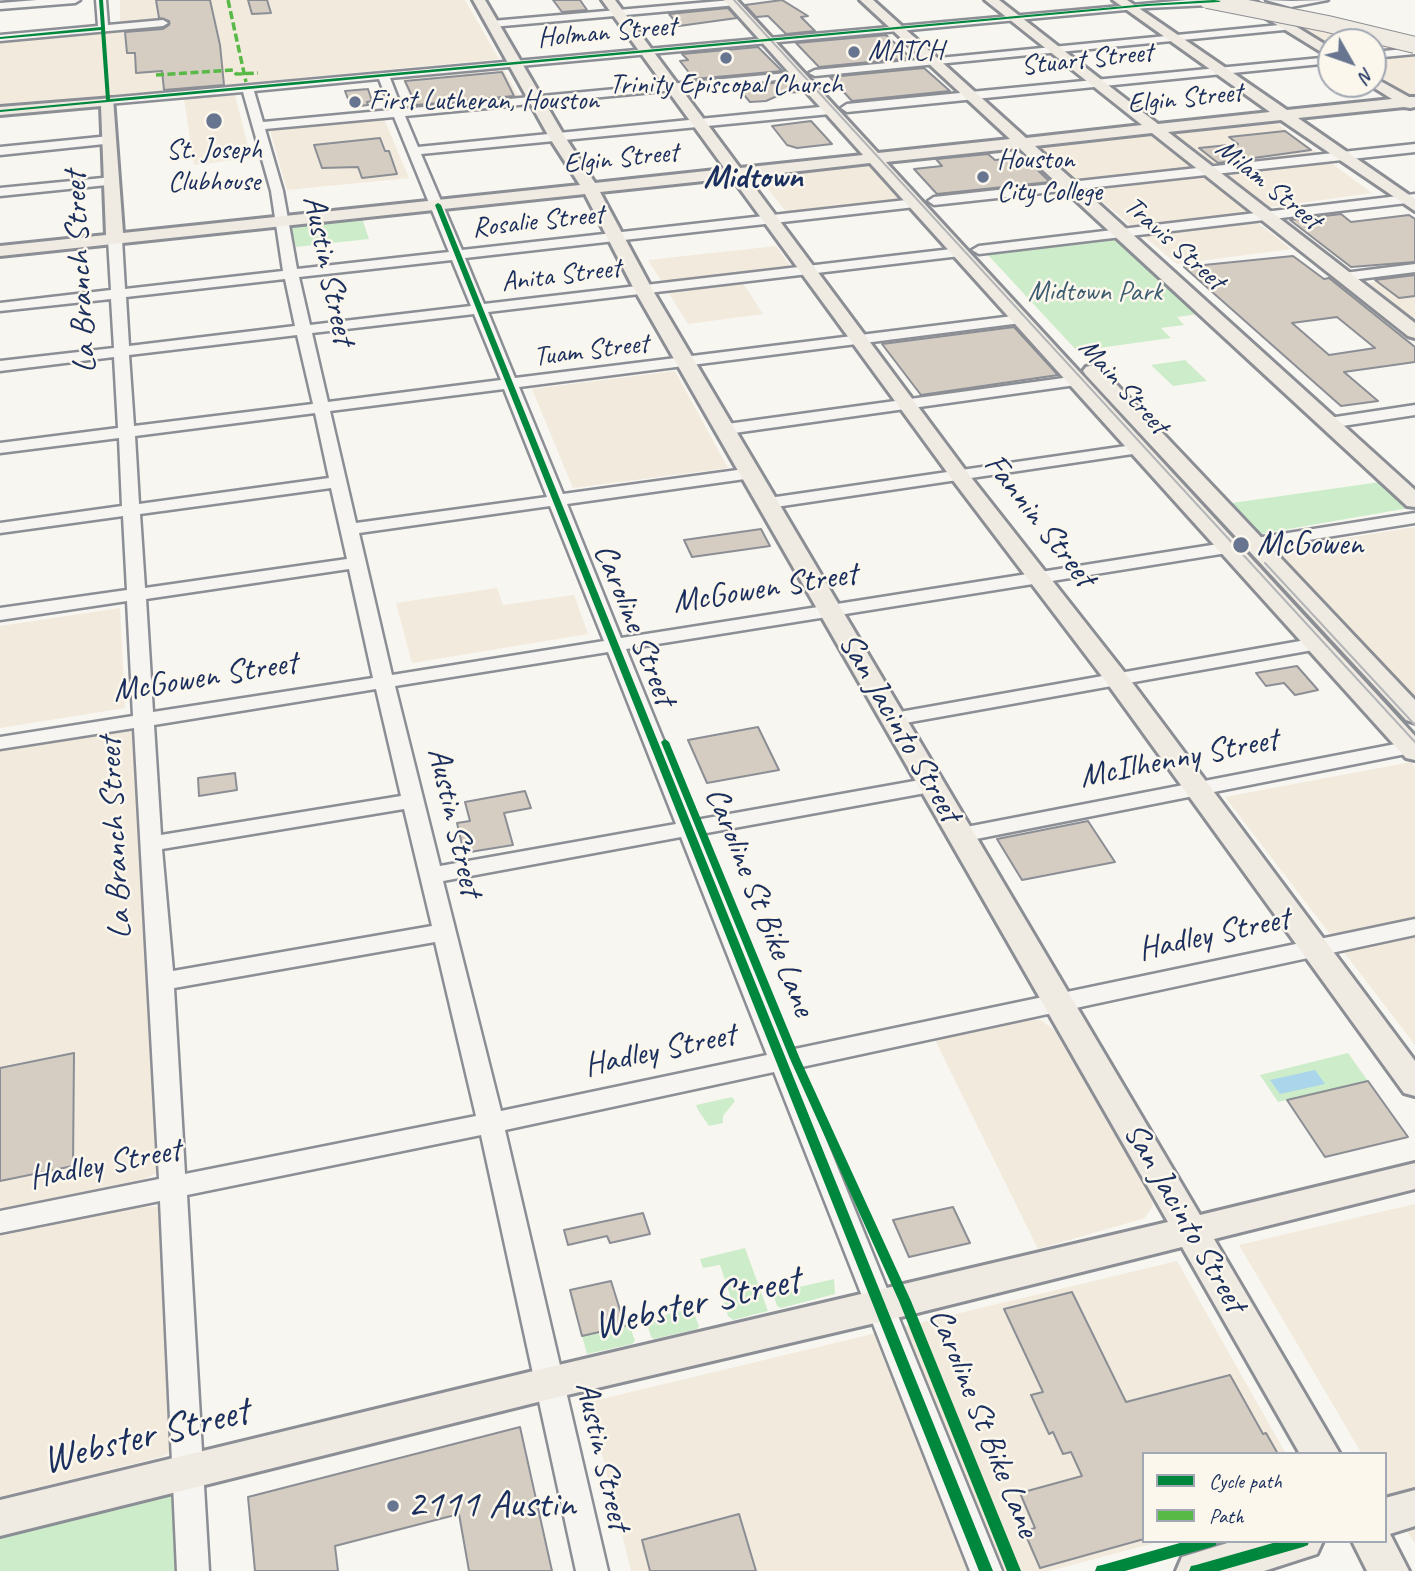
<!DOCTYPE html>
<html>
<head>
<meta charset="utf-8">
<style>
  body { margin:0 }
  #map { position:relative; width:1415px; height:1571px; overflow:hidden; background:#f8f6f0; font-family:Caveat,sans-serif }
  canvas { display:block }
  .legend { position:absolute; left:1142px; top:1452px; width:245px; height:91px; box-sizing:border-box; background:#fbf7ec; border:2px solid #a1a7b3; margin:0; padding:9px 12px; list-style:none; font-size:21px; color:#1b2f5e }
  .legend li { display:flex; align-items:center; gap:14px; height:35px }
  .legend b { width:35px; border:2px solid #a1a7b3 }
  .north { position:absolute; left:1317px; top:28px; width:70px; height:70px; box-sizing:border-box; background:#fbf7ec; border:2px solid #a1a7b3; border-radius:50%; rotate:130deg; font-size:19px; font-weight:700; line-height:28px; text-align:center; color:#1b2f5e }
  .north::after { content:''; display:block; margin:auto; width:24px; height:32px; background:#687591; clip-path:polygon(50% 0,100% 100%,50% 72%,0 100%) }
</style>
</head>
<body>
<div id="map">
<canvas width="1415" height="1571"></canvas>
<ul class="legend">
<li><b style="height:9px;background:#00873e"></b>Cycle path</li>
<li><b style="height:9px;background:#58b947"></b>Path</li>
</ul>
<div class="north">N</div>
</div>
<script>
const ctx = document.querySelector('canvas').getContext('2d');
ctx.lineJoin = 'round';
function paint(path, color) { ctx.fillStyle = color; ctx.fill(path, 'evenodd'); }
const toPath = rows => new Path2D(rows.map(r => 'M' + r).join(''));
function stroke(path, color, width, dash) { ctx.strokeStyle = color; ctx.lineWidth = width; ctx.lineCap = dash ? 'butt' : 'round'; ctx.setLineDash(dash || []); ctx.stroke(path); }
function label(font, color, halo, rows, align = 'center') {
  ctx.font = font + ' Caveat,sans-serif'; ctx.lineWidth = 5; ctx.setLineDash([]); ctx.textBaseline = 'middle'; ctx.strokeStyle = halo; ctx.fillStyle = color; for (const [text, x, y, turn = 0] of rows) {
    ctx.save(); ctx.translate(x, y); ctx.rotate((+turn || 0) * Math.PI / 180); ctx.textAlign = isNaN(turn) ? turn : align; if (halo) ctx.strokeText(text, 0, 0); ctx.fillText(text, 0, 0); ctx.restore();
  }
}
const built = toPath([
  [120,0,465,0,499,59,0,106,0,41,120,30],
  [1318,27,1415,48,1415,95,1409,96,1373,73,1373,42,1331,42,1331,47,1301,28],
  [504,70,519,97,415,108,402,79],
  [235,95,251,158,194,165,184,99],
  [384,119,409,178,287,190,270,130],
  [1278,124,1372,193,1243,211,1291,249,1177,264,1037,147],
  [869,166,901,201,787,213,759,178],
  [776,246,791,267,737,274,763,314,688,324,648,260],
  [1415,277,1415,320,1368,283],
  [675,371,728,468,573,488,532,389],
  [1415,527,1415,706,1265,551],
  [497,588,503,605,574,595,588,634,412,663,396,603],
  [120,608,125,708,0,728,0,626],
  [123,731,131,731,136,736,158,1172,144,1179,0,1209,0,749],
  [1411,762,1415,767,1415,1045,1225,797],
  [1028,1020,1041,1020,1055,1031,1151,1198,1153,1205,1145,1218,1038,1249,935,1040],
  [1415,1204,1415,1544,1385,1494,1385,1454,1362,1454,1239,1245],
  [141,1206,159,1207,161,1210,175,1444,170,1452,161,1457,0,1497,0,1236],
  [1177,1261,1286,1454,1144,1454,1144,1541,1162,1541,1049,1571,631,1571,589,1402]
]);
const green = toPath([
  [362,218,369,239,296,247,291,228,294,226],
  [1115,238,1198,314,1177,317,1184,325,1161,328,1171,338,1077,351,988,255,994,250],
  [1185,360,1207,381,1173,386,1151,365],
  [1380,482,1409,508,1254,535,1225,504],
  [1348,1053,1368,1081,1278,1102,1260,1075],
  [732,1097,735,1101,723,1116,723,1123,709,1126,698,1110,696,1105],
  [745,1248,768,1311,733,1320,728,1316,723,1300,731,1298,720,1265,703,1268,700,1259],
  [834,1279,835,1294,781,1308,777,1306,773,1293],
  [692,1308,699,1326,697,1329,654,1339,651,1337,646,1320],
  [629,1324,635,1341,632,1344,587,1354,582,1336],
  [161,1491,173,1494,177,1501,182,1571,0,1571,0,1532]
]);
const water = toPath([
  [1315,1070,1325,1084,1280,1094,1270,1080]
]);
const building = toPath([
  [156,0,210,0,220,45,224,85,164,90,162,71,136,73,135,53,127,53,125,32,163,29,169,25,169,21,159,18,156,0],
  [248,0,267,0,271,13,252,14,248,0],
  [553,0,580,0,587,10,562,12,553,0],
  [782,0,808,16,801,17,815,31,786,34,768,16,756,17,745,5,782,0],
  [728,8,737,18,679,26,669,14,728,8],
  [886,35,911,58,819,67,796,43,886,35],
  [758,47,782,71,694,79,680,61,688,60,682,54,758,47],
  [924,68,950,91,852,101,830,77,924,68],
  [502,72,514,96,416,105,405,81,502,72],
  [791,81,800,92,784,93,766,101,750,102,737,87,791,81],
  [368,89,372,101,367,102,368,105,351,107,345,91,368,89],
  [811,121,832,144,797,148,787,145,772,126,811,121],
  [1285,131,1311,150,1218,163,1199,148,1238,144,1229,137,1285,131],
  [380,138,385,151,389,151,397,174,362,178,358,167,322,168,314,145,380,138],
  [988,154,995,160,1024,157,1050,182,937,194,914,169,942,166,936,159,988,154],
  [1341,214,1351,222,1409,215,1415,219,1415,262,1351,267,1290,220,1341,214],
  [1293,256,1324,279,1329,278,1415,347,1415,362,1344,372,1378,401,1341,406,1184,267,1293,256],
  [1337,317,1375,348,1329,355,1292,323,1337,317],
  [1415,275,1415,296,1399,298,1375,280,1415,275],
  [1014,327,1058,375,921,395,882,344,1014,327],
  [761,529,770,546,692,557,684,540,761,529],
  [1297,666,1318,690,1295,695,1284,683,1266,686,1256,673,1297,666],
  [758,727,779,770,707,783,688,740,758,727],
  [235,773,237,790,199,796,198,778,235,773],
  [525,791,531,808,504,813,513,845,464,853,457,823,470,821,465,802,525,791],
  [1088,821,1115,862,1022,880,997,839,1088,821],
  [74,1053,73,1166,0,1181,0,1068,74,1053],
  [1368,1081,1408,1137,1325,1157,1287,1100,1368,1081],
  [953,1207,970,1243,909,1257,893,1220,953,1207],
  [643,1213,650,1234,610,1243,607,1236,568,1245,564,1230,643,1213],
  [611,1281,625,1326,582,1336,570,1290,611,1281],
  [1072,1292,1126,1402,1230,1375,1263,1434,1266,1433,1278,1454,1144,1454,1144,1539,1040,1568,1024,1531,1035,1528,1020,1493,1082,1476,1071,1452,1063,1454,1053,1432,1049,1434,1031,1395,1043,1392,1004,1309,1072,1292],
  [520,1427,552,1571,469,1571,459,1514,335,1546,338,1571,255,1571,248,1497,520,1427],
  [739,1514,756,1571,650,1571,642,1540,739,1514]
]);
const minor = toPath([
  [37,0,80,0,75,3,0,9,0,3,37,0],
  [96,0,106,0,108,25,163,20,168,23,163,26,0,41,0,35,98,26,96,0],
  [732,0,737,1,737,5,492,27,487,24,492,21,732,0],
  [1187,0,1234,1,1229,4,1147,8,390,78,402,109,798,72,804,75,798,78,405,116,418,147,830,106,836,110,830,114,421,154,462,250,915,199,921,203,915,207,465,258,484,304,960,248,967,252,960,256,488,312,515,378,1021,315,1028,319,1021,323,519,387,563,494,752,468,760,473,752,478,567,504,621,638,1415,513,1415,523,626,649,696,820,931,778,938,780,941,785,938,790,931,792,701,834,790,1050,1415,919,1415,935,797,1068,1002,1571,970,1571,774,1072,505,1130,608,1571,576,1571,481,1135,187,1195,209,1571,177,1571,160,1201,0,1233,0,1211,159,1179,134,728,0,749,0,737,133,716,127,601,0,620,0,608,127,590,123,516,0,533,0,523,122,506,119,438,0,453,0,443,118,428,114,357,0,371,0,361,114,348,111,299,0,311,0,303,111,290,108,239,115,235,122,239,125,289,283,271,271,191,243,92,108,104,102,101,108,98,1187,0],
  [379,79,391,110,263,122,254,91,379,79],
  [394,117,449,252,297,269,283,191,265,129,394,117],
  [452,260,471,306,310,325,299,277,452,260],
  [285,279,295,326,129,346,126,297,285,279],
  [474,314,501,380,328,402,312,333,474,314],
  [297,335,313,404,134,426,129,355,297,335],
  [504,389,547,497,356,523,330,411,504,389],
  [315,413,329,478,139,504,135,436,315,413],
  [331,488,347,559,145,588,140,514,331,488],
  [550,506,604,641,392,675,359,533,550,506],
  [349,569,373,678,153,712,146,599,349,569],
  [608,652,676,824,440,866,395,686,608,652],
  [376,689,401,796,161,835,154,725,376,689],
  [404,809,432,926,173,971,162,849,404,809],
  [681,837,767,1055,501,1111,443,881,681,837],
  [435,942,476,1116,185,1174,174,988,435,942],
  [1266,0,1291,1,1328,0,1291,7,1266,0],
  [1290,24,1295,27,1294,29,815,76,809,73,815,70,1290,24],
  [1415,48,1415,54,1373,58,1373,52,1415,48],
  [1331,57,1331,63,847,112,841,108,847,104,1331,57],
  [110,136,116,140,114,143,0,155,0,147,110,136],
  [1415,144,1415,152,934,205,928,201,934,197,1415,144],
  [113,177,117,178,117,184,0,196,0,188,113,177],
  [1415,194,1415,202,979,254,972,250,979,246,1415,194],
  [1415,264,1415,272,1344,281,1337,277,1344,273,1415,264],
  [1078,376,1083,378,1086,381,1083,384,727,434,719,429,727,424,1078,376],
  [1415,405,1415,415,1329,428,1321,423,1329,418,1415,405],
  [1140,444,1146,446,1148,449,1146,452,769,508,760,503,769,498,1140,444],
  [1317,638,1327,644,1324,648,894,725,887,723,884,719,887,715,894,713,1317,638],
  [1411,741,1415,742,1415,752,1411,753,961,842,953,840,950,835,953,830,961,828,1411,741]
]);
const major = toPath([
  [473,0,485,0,565,137,595,183,725,169,602,0,615,0,740,168,863,155,724,0,737,0,878,153,1010,139,860,0,873,0,1026,138,1142,125,985,0,999,0,1158,124,1270,112,1113,0,1127,0,1287,110,1392,99,1368,84,1373,84,1373,77,1409,97,1415,97,1415,107,1410,108,1404,107,1298,118,1415,199,1415,211,1281,120,1168,132,1415,323,1415,338,1408,336,1152,133,1035,146,1415,490,1415,507,1407,506,1019,148,886,162,1415,736,1415,760,1406,758,870,163,747,177,966,471,1125,673,1415,1061,1415,1096,1404,1093,1107,683,952,479,732,178,600,192,652,289,1200,1215,1415,1163,1415,1189,1214,1239,1340,1454,1300,1454,1182,1247,905,1316,550,1399,0,1536,0,1500,550,1367,1168,1222,634,289,585,194,0,256,0,246,106,235,101,106,0,115,0,107,113,98,123,233,580,185,549,137,473,0],
  [1253,0,1331,48,1331,58,1248,7,1247,4,1253,0],
  [1093,365,1100,367,1415,700,1415,723,1406,720,1086,375,1083,371,1086,367,1093,365],
  [1415,1490,1415,1526,1390,1534,1409,1571,1367,1571,1352,1541,1385,1541,1385,1498,1415,1490],
  [1234,1541,1323,1541,1317,1554,1264,1571,1176,1571,1182,1557,1234,1541]
]);
const tram = toPath([
  [734,0,1415,742],
  [1265,563,1415,725]
]);
const highwayBridge = toPath([
  [1207,0,1328,24,1415,45]
]);
const quiet = toPath([
  [228,0,246,82],
  [156,75,233,70,236,74,258,73]
]);
const cycleway = toPath([
  [99,0,103,0,110,99,1147,4,1214,0,1221,1,1219,2,1147,6,0,112,0,110,106,100,101,30,0,39,0,37,101,27,99,0],
  [438,203,441,205,993,1571,979,1571,435,205,438,203],
  [665,739,669,742,800,1059,911,1301,1021,1571,1007,1571,899,1301,790,1059,661,742,665,739],
  [1187,1541,1217,1541,1216,1545,1211,1547,1125,1571,1095,1571,1097,1566,1102,1565,1187,1541],
  [1280,1541,1309,1541,1308,1545,1303,1547,1219,1571,1189,1571,1191,1566,1196,1565,1280,1541]
]);
const markers = [
  [854,52,7,"#687591"],
  [726,58,7,"#687591"],
  [355,102,7,"#687591"],
  [214,121,9,"#687591"],
  [983,177,7,"#687591"],
  [1241,545,9,"#687591"],
  [393,1506,7,"#687591"]
];
const farStreetnames = [
  ["Holman Street",607,33,-5],
  ["Stuart Street",1087,60,-6],
  ["Elgin Street",1185,99,-6],
  ["Elgin Street",621,159,-6],
  ["Milam Street",1268,185,39],
  ["Rosalie Street",538,222,-6],
  ["Travis Street",1174,244,42],
  ["Anita Street",561,276,-7],
  ["Tuam Street",591,351,-7],
  ["Main Street",1123,387,48]
];
const farPoinames = [
  ["MATCH",868,52],
  ["Trinity Episcopal Church",726,86,"center"],
  ["First Lutheran, Houston",369,102],
  ["St. Joseph",214,151,"center"],
  ["Clubhouse",214,183,"center"],
  ["Houston",997,161],
  ["City College",997,193]
];
const farParknames = [
  ["Midtown Park",1095,293]
];
const farDistrictnames = [
  ["Midtown",753,178]
];
const streetNames = [
  ["Austin Street",328,270,78],
  ["La Branch Street",81,272,-93],
  ["Fannin Street",1039,521,52],
  ["McGowen Street",765,589,-9],
  ["Caroline Street",634,625,68],
  ["McGowen Street",205,678,-9],
  ["San Jacinto Street",899,728,60],
  ["McIlhenny Street",1179,759,-11],
  ["Austin Street",454,822,77],
  ["La Branch Street",116,838,-93],
  ["Caroline St Bike Lane",759,902,68],
  ["Hadley Street",1214,935,-12],
  ["Hadley Street",660,1051,-12],
  ["Hadley Street",105,1165,-11],
  ["San Jacinto Street",1184,1218,60],
  ["Caroline St Bike Lane",983,1423,68],
  ["Austin Street",602,1456,77]
];
const poiNames = [
  ["McGowen",1257,545]
];
const nearStreetnames = [
  ["Webster Street",697,1304,-13],
  ["Webster Street",146,1437,-14]
];
const nearPoinames = [
  ["2111 Austin",407,1506]
];
paint(built, '#f2eadc');
paint(green, '#cdedca');
paint(water, '#aad5eb');
paint(building, '#d5cdc2');
stroke(building, '#8b8e94', 2);
stroke(minor, '#8b8e94', 5);
stroke(major, '#8b8e94', 6);
paint(minor, '#f6f5f1');
paint(major, '#f0ebe2');
stroke(tram, '#b3b5b7', 2);
stroke(highwayBridge, '#8b8e94', 18, []);
stroke(highwayBridge, '#f0ebe2', 16);
stroke(quiet, '#58b947', 3.5, [8, 3.5]);
paint(cycleway, '#00873e');
for (const [x, y, r, color] of markers) { const dot = new Path2D(); dot.arc(x, y, r, 0, 2 * Math.PI); ctx.fillStyle = color; ctx.fill(dot); stroke(dot, '#fbf7ec', 2.5); }
label('28px', '#1b2f5e', '#fbf7ec', farStreetnames);
label('28px', '#1b2f5e', '#fbf7ec', farPoinames, 'left');
label('28px', '#3f5d71', '#fbf7ec', farParknames);
label('bold 33px', '#1b2f5e', '#fbf7ec', farDistrictnames);
label('33px', '#1b2f5e', '#fbf7ec', streetNames);
label('33px', '#1b2f5e', '#fbf7ec', poiNames, 'left');
label('40px', '#1b2f5e', '#fbf7ec', nearStreetnames);
label('40px', '#1b2f5e', '#fbf7ec', nearPoinames, 'left');
</script>
</body>
</html>
